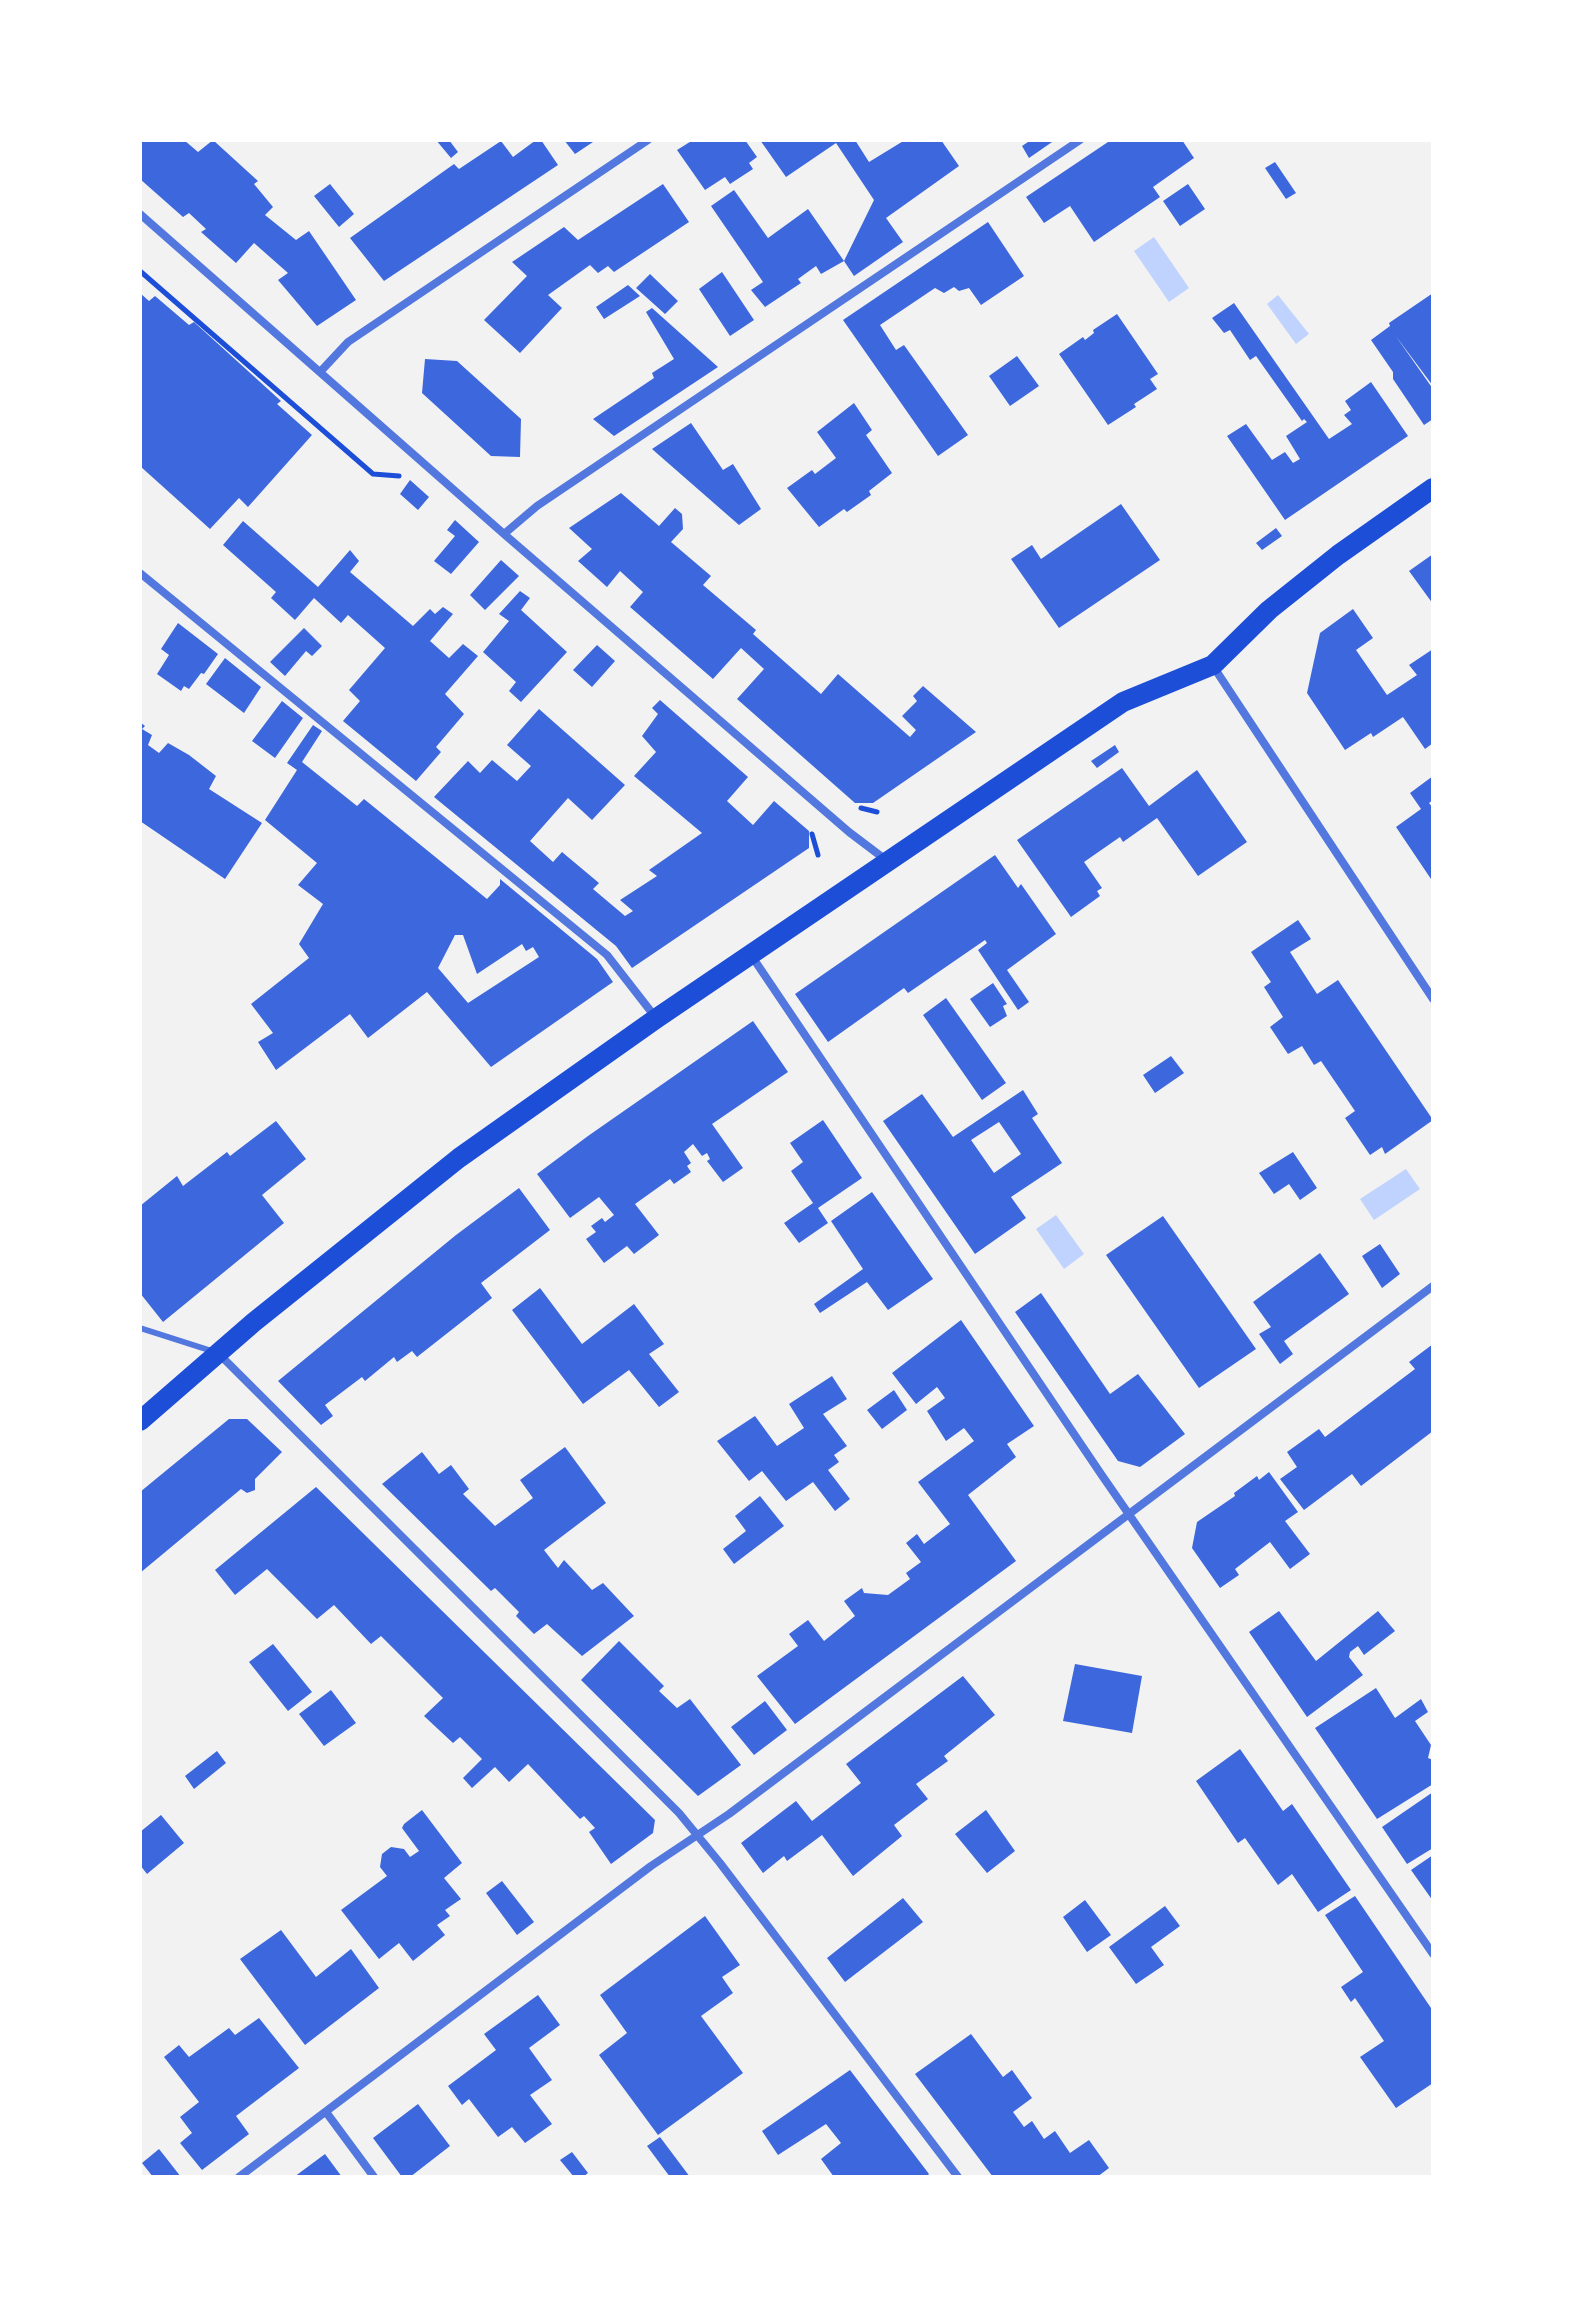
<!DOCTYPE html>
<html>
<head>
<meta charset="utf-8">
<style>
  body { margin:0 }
  #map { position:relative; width:1573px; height:2317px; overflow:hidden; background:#f2f2f2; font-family:"Archivo Narrow",sans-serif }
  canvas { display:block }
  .frame { position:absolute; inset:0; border:142px solid #fff; pointer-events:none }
</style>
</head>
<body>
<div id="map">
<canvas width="1573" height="2317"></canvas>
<div class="frame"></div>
</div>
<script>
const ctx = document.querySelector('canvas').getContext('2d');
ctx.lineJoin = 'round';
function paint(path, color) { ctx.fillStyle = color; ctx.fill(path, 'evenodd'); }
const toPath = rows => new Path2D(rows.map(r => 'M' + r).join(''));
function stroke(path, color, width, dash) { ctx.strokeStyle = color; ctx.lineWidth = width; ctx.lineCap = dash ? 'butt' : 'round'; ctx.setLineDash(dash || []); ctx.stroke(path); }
const water = toPath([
  [1154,237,1189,288,1169,302,1134,251],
  [1278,295,1309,334,1296,344,1267,304],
  [1406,1169,1420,1189,1374,1220,1360,1199],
  [1056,1215,1084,1254,1064,1269,1036,1229]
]);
const building = toPath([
  [140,140,184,140,198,152,213,140,258,181,254,184,273,207,265,215,296,240,309,231,356,300,317,326,278,280,288,273,254,243,236,263,201,232,206,229,189,213,183,217,140,179],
  [436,140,449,140,458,152,451,158],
  [536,140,541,140,558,165,384,281,350,238,454,164,459,169,501,141,513,157],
  [564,140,596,140,575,154],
  [693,140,745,140,757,157,749,163,753,169,730,184,725,177,705,190,677,150],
  [760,140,855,140,869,162,905,140,941,140,959,166,886,218,903,242,854,276,844,261,874,200,836,143,786,177],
  [1026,140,1055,140,1029,158,1022,146,1028,142],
  [1111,140,1182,140,1194,158,1153,187,1160,197,1094,242,1070,206,1044,223,1026,197],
  [1275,162,1296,193,1286,199,1265,168],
  [330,184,354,214,339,227,314,196],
  [663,184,689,222,614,272,608,266,598,273,590,265,548,295,562,308,520,353,484,320,527,276,512,262,564,227,578,240],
  [1188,184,1205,209,1180,226,1163,201],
  [734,190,768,238,808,209,844,261,821,274,816,266,798,279,801,283,765,307,751,290,763,282,711,206],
  [988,222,1024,276,981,305,969,288,959,291,954,287,944,293,935,288,880,325,896,350,904,345,968,435,938,456,843,320],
  [722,272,754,320,730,336,699,289],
  [650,274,678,301,665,314,636,288],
  [628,285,640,296,604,319,596,307],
  [140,293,149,301,155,296,189,325,194,322,281,401,277,404,312,435,248,507,239,498,210,529,140,466],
  [1433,293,1433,386,1395,335,1433,389,1433,419,1424,425,1393,379,1393,372,1371,340,1390,326,1389,323],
  [1234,303,1329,439,1352,424,1344,415,1351,410,1345,401,1371,382,1408,436,1285,520,1227,436,1246,424,1272,460,1285,452,1293,463,1300,459,1286,436,1307,422,1304,419,1302,421,1256,356,1250,360,1230,330,1224,333,1212,318],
  [652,308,718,367,614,436,593,419,654,378,652,373,674,359,646,312],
  [1117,314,1158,374,1150,379,1157,389,1134,404,1136,407,1108,425,1059,354,1083,337,1085,340,1094,333,1093,330],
  [1017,356,1039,386,1010,406,989,376],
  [425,359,457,361,521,419,520,457,491,456,422,393],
  [854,403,872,430,866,435,892,473,869,491,871,495,847,512,844,509,819,527,787,488,812,470,815,474,836,458,817,432],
  [691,423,723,470,733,464,761,509,739,525,652,449],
  [410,480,429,497,418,510,400,494],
  [621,493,659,526,675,508,682,514,683,529,671,542,711,576,703,585,756,630,753,634,821,694,838,674,910,737,916,730,902,716,917,701,913,696,923,686,976,732,873,803,855,803,737,699,764,669,741,648,713,679,630,607,643,592,620,571,607,587,578,561,592,549,569,528],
  [1121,504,1160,560,1059,628,1011,559,1032,545,1041,559],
  [455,520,479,542,451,574,434,561,455,536,447,530],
  [243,521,318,587,350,550,359,561,350,572,413,626,430,609,435,614,443,607,453,614,430,641,449,658,463,644,478,656,445,694,464,714,436,747,441,752,416,781,343,721,360,701,349,690,385,648,348,615,341,623,314,598,295,620,271,598,276,592,223,545],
  [1276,528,1282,536,1262,550,1256,543],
  [1433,554,1433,604,1409,571],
  [501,560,519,576,485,610,470,595],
  [520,591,530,598,521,610,567,652,521,702,509,691,516,682,483,652,509,621,499,614],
  [1353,609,1373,638,1356,650,1387,695,1417,675,1409,665,1433,649,1433,743,1425,749,1403,717,1373,737,1371,733,1345,750,1307,693,1320,633],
  [178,623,218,654,204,674,201,673,189,689,184,686,181,691,157,674,169,655,161,649],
  [304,628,322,646,312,656,306,651,285,676,270,662],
  [597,645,615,661,592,687,573,670],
  [225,658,261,687,244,713,206,684],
  [660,700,748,777,727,801,753,825,774,801,809,831,809,848,632,968,616,946,434,797,468,761,480,773,492,760,517,781,531,766,507,745,539,709,625,785,592,820,568,798,530,841,553,862,562,852,599,883,593,889,625,916,633,911,620,900,657,876,649,870,702,833,634,776,656,752,642,736,658,714,652,708],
  [282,701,303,718,275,758,252,741],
  [140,722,145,726,142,729,152,735,148,745,159,753,168,743,189,755,216,776,209,789,262,823,225,879,140,821],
  [313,725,322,731,302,762,357,806,364,799,487,899,500,885,500,879,597,959,613,982,491,1067,427,992,368,1038,350,1014,276,1070,258,1042,273,1033,251,1004,309,958,299,944,323,904,298,885,317,863,265,820,297,770,287,763],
  [455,935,463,935,477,974,522,944,526,951,533,947,539,957,468,1003,438,968],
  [1115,745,1119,752,1097,768,1091,761],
  [1122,768,1149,806,1197,770,1247,842,1198,876,1157,818,1123,842,1120,837,1084,862,1102,888,1097,891,1100,896,1071,917,1017,840],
  [1433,776,1433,800,1429,803,1433,808,1433,882,1396,827,1421,809,1410,793],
  [995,855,1018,888,1021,884,1056,934,1007,970,1029,1002,1018,1010,978,950,987,943,985,940,908,993,904,988,828,1042,795,994],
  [1298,920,1311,939,1290,952,1317,994,1338,980,1433,1120,1385,1154,1382,1147,1370,1155,1345,1118,1355,1111,1321,1061,1314,1065,1302,1046,1288,1054,1270,1027,1283,1017,1264,987,1271,982,1251,952],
  [993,983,1007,1004,1003,1006,1007,1016,990,1027,970,999],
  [946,998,1006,1083,982,1100,923,1015],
  [753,1021,788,1072,712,1124,743,1168,723,1182,707,1161,710,1159,707,1153,702,1156,693,1144,684,1152,691,1163,687,1166,691,1172,674,1184,670,1179,635,1204,659,1235,634,1254,627,1246,604,1263,586,1239,596,1232,591,1226,602,1218,605,1222,614,1215,599,1197,570,1218,537,1174,588,1136],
  [1171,1056,1184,1073,1155,1093,1143,1075],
  [1023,1090,1038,1114,1032,1118,1062,1163,1011,1197,1026,1218,975,1254,883,1121,922,1094,953,1137],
  [999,1122,1021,1154,994,1173,971,1140],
  [823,1120,862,1178,818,1208,828,1223,799,1243,784,1223,813,1203,791,1171,803,1162,790,1143],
  [276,1121,306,1159,262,1195,284,1223,163,1322,140,1293,140,1206,177,1176,183,1186,227,1152,230,1156],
  [1293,1152,1317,1188,1300,1200,1289,1184,1274,1194,1259,1173],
  [519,1188,550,1230,481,1283,492,1298,417,1357,412,1351,397,1362,394,1357,365,1381,362,1377,325,1405,333,1416,321,1425,278,1381,456,1235],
  [872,1192,933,1279,888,1310,867,1282,820,1313,814,1304,863,1269,831,1221],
  [1163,1216,1256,1349,1199,1388,1106,1255],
  [1380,1244,1400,1274,1382,1288,1362,1256],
  [1320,1253,1349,1294,1284,1341,1293,1354,1280,1364,1259,1334,1271,1327,1253,1302],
  [540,1288,582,1344,634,1304,664,1344,649,1354,679,1392,659,1407,629,1370,583,1404,512,1310],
  [1041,1293,1110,1394,1138,1374,1185,1434,1140,1467,1118,1461,1015,1312],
  [961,1320,1034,1426,1007,1444,1016,1457,968,1495,1016,1561,795,1724,757,1676,798,1646,789,1634,808,1620,824,1641,855,1616,844,1601,862,1588,864,1593,888,1595,910,1579,906,1573,921,1562,906,1543,917,1534,924,1544,950,1524,918,1482,974,1441,964,1428,946,1441,927,1411,945,1398,937,1387,916,1404,892,1373],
  [1433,1344,1433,1431,1361,1486,1352,1474,1304,1510,1280,1479,1297,1467,1287,1452,1319,1429,1325,1437,1415,1369,1409,1362],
  [832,1376,847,1399,823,1414,847,1446,834,1455,839,1462,828,1470,850,1499,835,1511,813,1482,786,1501,762,1471,749,1481,717,1441,755,1416,777,1446,804,1428,789,1404],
  [894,1390,907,1410,882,1429,867,1410],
  [229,1419,247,1419,282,1452,255,1479,255,1490,247,1493,241,1489,140,1573,140,1492],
  [565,1447,606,1503,544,1550,558,1568,564,1560,592,1590,603,1583,634,1616,582,1656,547,1624,534,1634,516,1616,519,1612,495,1588,491,1591,382,1484,422,1452,439,1474,451,1465,469,1489,463,1494,495,1526,533,1498,520,1480],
  [1269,1472,1298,1512,1285,1521,1310,1554,1290,1569,1270,1542,1235,1569,1239,1575,1220,1588,1192,1548,1197,1522,1235,1496,1234,1493,1257,1476,1259,1480],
  [316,1487,655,1820,653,1833,611,1864,589,1832,595,1828,584,1816,580,1819,528,1764,509,1782,495,1767,472,1788,463,1778,482,1759,460,1737,453,1743,424,1716,443,1698,381,1636,371,1644,334,1605,317,1619,267,1569,235,1595,215,1570],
  [760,1496,784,1526,734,1564,723,1549,746,1531,735,1516],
  [1279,1611,1316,1661,1378,1611,1395,1631,1364,1655,1358,1646,1350,1652,1349,1657,1363,1675,1307,1717,1249,1632],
  [619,1641,664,1686,659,1691,677,1708,690,1699,741,1765,698,1796,581,1680],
  [273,1644,312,1692,288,1711,249,1662],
  [1075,1664,1142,1676,1132,1733,1063,1721],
  [963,1676,995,1715,944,1756,948,1761,916,1784,928,1799,894,1825,902,1836,853,1876,822,1835,787,1861,784,1856,763,1873,741,1843,796,1801,812,1821,861,1783,846,1764],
  [1376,1688,1395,1718,1421,1699,1428,1712,1415,1721,1431,1745,1428,1758,1433,1760,1433,1784,1377,1819,1315,1728],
  [331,1690,356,1723,324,1746,299,1714],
  [765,1701,787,1730,754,1755,731,1727],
  [1240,1749,1283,1811,1292,1804,1351,1890,1318,1912,1292,1874,1278,1885,1245,1838,1238,1843,1196,1781],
  [217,1751,226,1763,194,1789,185,1776],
  [1433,1792,1433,1848,1407,1864,1382,1827],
  [422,1810,462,1863,444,1878,461,1899,445,1910,450,1916,437,1925,445,1935,413,1961,399,1943,379,1959,341,1910,387,1876,380,1867,382,1854,391,1847,404,1849,410,1857,419,1851,402,1828,404,1824],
  [986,1810,1015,1851,987,1873,955,1834],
  [161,1815,184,1843,147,1874,140,1865,140,1832],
  [1433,1855,1433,1901,1411,1870],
  [502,1881,534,1922,517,1935,486,1893],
  [1355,1896,1433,2011,1433,2083,1396,2108,1360,2057,1384,2041,1355,1998,1351,2002,1341,1987,1363,1972,1325,1915],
  [903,1898,923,1922,845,1982,827,1958],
  [1085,1900,1111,1935,1087,1952,1063,1917],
  [1165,1906,1180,1926,1151,1947,1164,1965,1136,1984,1109,1947],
  [705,1916,740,1965,722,1977,733,1993,701,2016,743,2073,658,2135,599,2055,627,2033,600,1995],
  [281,1930,316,1977,351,1949,379,1988,305,2045,240,1959],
  [538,1995,560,2025,529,2048,552,2080,530,2095,552,2124,525,2143,512,2127,498,2137,469,2099,462,2105,448,2086,496,2050,484,2034],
  [259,2018,299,2068,236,2116,249,2134,202,2170,180,2143,192,2133,180,2117,199,2102,164,2057,179,2045,189,2057,229,2028,235,2035],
  [971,2034,1003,2077,1012,2070,1032,2098,1013,2112,1024,2127,1032,2121,1044,2139,1055,2131,1070,2153,1089,2140,1109,2168,1097,2177,993,2177,915,2074],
  [850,2070,929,2174,926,2177,834,2177,821,2159,841,2143,826,2124,778,2155,762,2131],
  [418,2104,450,2146,410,2177,402,2177,373,2138],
  [660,2137,690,2177,670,2177,647,2146],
  [159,2149,163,2154,181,2177,153,2177,142,2163],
  [572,2152,588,2173,583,2177,574,2177,560,2160],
  [325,2154,342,2177,294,2177]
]);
const path = toPath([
  [140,271,373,474,399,476],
  [861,808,877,812],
  [812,834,818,855]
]);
const service = toPath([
  [140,1328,215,1352]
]);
const minor = toPath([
  [140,214,504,534,849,832,886,860],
  [321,371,348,342,648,140],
  [504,534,537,506,1080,140],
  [140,573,607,955,656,1018],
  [1213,666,1433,999],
  [751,955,1101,1474,1433,1954],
  [220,1355,679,1813,720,1863,958,2177],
  [326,2112,374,2177],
  [239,2177,651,1866,729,1814,1433,1286]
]);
const primary = toPath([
  [140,1421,254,1322,459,1158,657,1018,1123,702,1213,665,1269,610,1338,555,1433,488]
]);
paint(water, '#bfd3fe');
paint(building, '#3d67dc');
stroke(path, '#1d4ed8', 5);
stroke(service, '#5277de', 6);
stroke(minor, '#5277de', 8);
stroke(primary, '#1d4ed8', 20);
</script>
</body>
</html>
